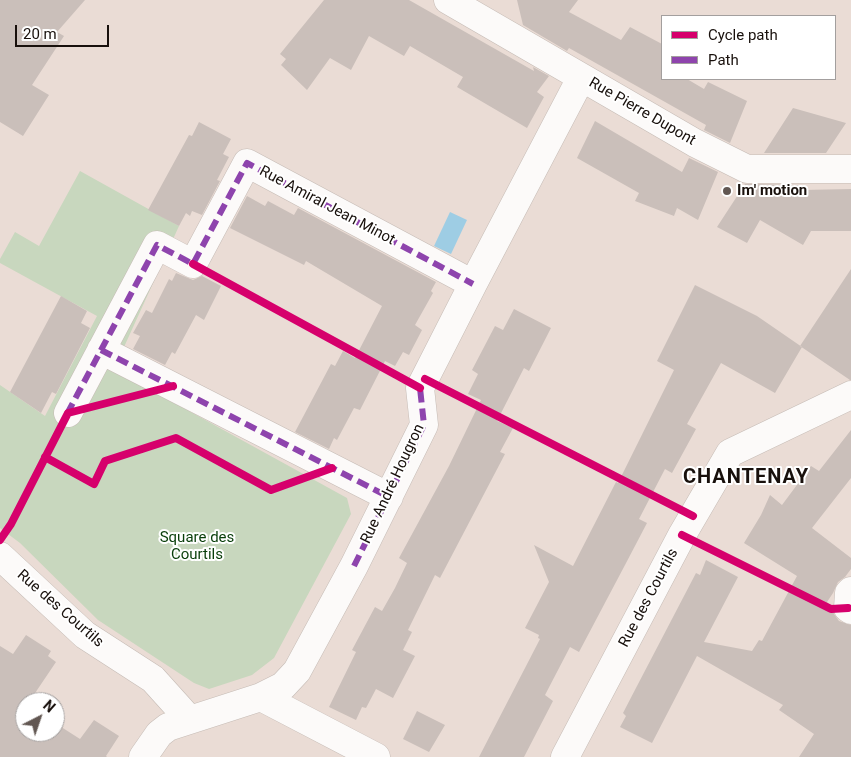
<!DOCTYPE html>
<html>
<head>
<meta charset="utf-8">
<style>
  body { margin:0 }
  #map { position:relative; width:851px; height:757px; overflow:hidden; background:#eadcd5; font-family:Roboto,sans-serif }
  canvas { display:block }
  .legend { position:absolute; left:661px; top:15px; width:175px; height:65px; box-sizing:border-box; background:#fff; border:1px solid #a39f9e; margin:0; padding:6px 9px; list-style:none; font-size:15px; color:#18100c }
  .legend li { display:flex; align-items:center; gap:10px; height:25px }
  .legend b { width:25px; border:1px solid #a39f9e }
  .north { position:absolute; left:15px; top:692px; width:50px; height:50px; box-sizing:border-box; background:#fff; border:1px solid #a39f9e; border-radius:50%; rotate:41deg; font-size:14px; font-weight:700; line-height:20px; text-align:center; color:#18100c }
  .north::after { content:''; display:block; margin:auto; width:18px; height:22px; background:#625752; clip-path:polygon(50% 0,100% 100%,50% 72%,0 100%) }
  .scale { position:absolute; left:15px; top:25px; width:94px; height:22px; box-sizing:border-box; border:2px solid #18100c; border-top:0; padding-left:6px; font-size:15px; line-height:18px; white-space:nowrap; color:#18100c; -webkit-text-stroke:4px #fff; paint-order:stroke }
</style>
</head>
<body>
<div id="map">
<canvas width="851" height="757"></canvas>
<ul class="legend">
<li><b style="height:6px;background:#d6006c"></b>Cycle path</li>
<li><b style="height:6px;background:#8e44ad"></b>Path</li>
</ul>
<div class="north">N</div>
<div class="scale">20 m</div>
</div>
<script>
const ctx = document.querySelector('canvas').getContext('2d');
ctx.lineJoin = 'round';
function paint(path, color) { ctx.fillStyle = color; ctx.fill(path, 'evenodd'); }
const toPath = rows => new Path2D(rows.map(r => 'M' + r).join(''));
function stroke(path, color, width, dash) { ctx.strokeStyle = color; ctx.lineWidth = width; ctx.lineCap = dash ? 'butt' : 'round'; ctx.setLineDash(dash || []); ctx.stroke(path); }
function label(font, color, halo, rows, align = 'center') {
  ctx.font = font + ' Roboto,sans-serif'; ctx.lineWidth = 4; ctx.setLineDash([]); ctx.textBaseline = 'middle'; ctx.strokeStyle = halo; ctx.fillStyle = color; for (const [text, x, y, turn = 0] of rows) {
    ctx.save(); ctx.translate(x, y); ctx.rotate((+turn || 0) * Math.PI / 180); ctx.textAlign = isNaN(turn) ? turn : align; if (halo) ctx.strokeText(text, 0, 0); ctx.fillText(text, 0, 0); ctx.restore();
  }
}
const green = toPath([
  [80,171,179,226,124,347,129,378,347,498,351,514,274,658,252,675,209,689,194,683,98,620,20,543,0,528,0,385,45,416,97,316,0,263,0,259,15,232,39,246]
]);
const water = toPath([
  [450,212,467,220,451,254,434,246]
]);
const building = toPath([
  [0,0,85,0,57,32,64,36,32,85,49,95,23,136,0,122],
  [324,0,409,0,534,71,533,67,549,76,537,92,544,97,527,128,457,87,463,77,410,46,404,56,369,36,351,70,330,58,307,90,281,65,286,59,280,54],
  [517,0,578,0,569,12,621,40,630,27,662,44,662,79,687,79,704,89,708,82,747,101,730,143,704,130,706,125,569,48,567,51,523,25],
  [793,108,846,123,826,153,764,153],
  [595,121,682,172,689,158,718,172,698,220,677,208,674,216,635,201,639,193,577,158],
  [199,122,231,139,223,154,229,157,217,180,220,181,202,215,192,211,190,216,186,213,179,226,148,210,189,135,192,136],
  [745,184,805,185,802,190,851,189,851,231,811,231,803,245,760,220,747,243,717,227],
  [247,196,265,206,268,201,294,215,298,208,436,282,431,291,433,293,415,325,422,330,409,355,403,352,395,366,385,361,360,410,354,408,337,440,334,438,329,449,295,432,331,364,335,366,343,351,355,358,382,306,306,261,304,265,230,228],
  [851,269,851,380,850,380,800,346],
  [176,273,193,280,202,276,221,286,204,320,196,315,175,354,172,352,165,365,133,349,140,336,133,333,146,310,152,313,169,279,172,281],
  [695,285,757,316,802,347,775,393,721,363,687,424,696,429,672,473,665,469,639,519,647,523,625,565,579,652,570,647,545,695,553,701,524,757,479,757,540,639,538,638,539,635,525,628,549,582,534,545,573,566,616,482,618,483,674,370,657,361],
  [61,296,87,311,81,323,90,328,56,394,52,392,41,413,10,392],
  [514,309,551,328,529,371,524,368,497,421,513,428,500,452,505,454,440,578,435,575,408,630,412,632,403,650,415,656,393,698,376,689,366,708,362,707,356,720,329,707,356,652,352,650,375,607,382,611,395,588,407,563,399,558,449,466,481,400,468,394,478,374,472,370,495,326,503,330],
  [851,430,851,478,812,528,851,558,851,569,845,577,838,582,833,593,827,602,832,607,834,614,839,621,851,625,851,757,799,757,814,734,779,710,783,705,697,656,652,743,620,727,626,716,623,713,637,686,696,573,700,575,706,560,738,577,704,642,752,651,759,640,762,641,797,576,744,543,761,515,770,495,782,505,811,466,819,471],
  [26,635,51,651,48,656,56,662,29,702,25,702,25,732,55,732,55,723,80,739,94,720,119,736,106,756,107,757,0,757,0,646,13,654],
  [417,711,445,725,429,752,403,739]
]);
const street = toPath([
  [448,0,695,143,747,169,851,169],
  [101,350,389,497],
  [68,413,157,245,193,264,247,163,473,284],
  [0,556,85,635,153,679,189,719],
  [851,591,849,593,848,608,851,610],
  [261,697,376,757],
  [143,757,159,734,168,727,261,697,283,686,297,671,354,566,424,425,420,388,473,284,581,78],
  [565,757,682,535,730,453,851,395]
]);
const quiet = toPath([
  [101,350,389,497],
  [67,414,157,245,193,264,247,163,473,284],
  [354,566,424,425,420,388,422,386]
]);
const cycleway = toPath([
  [193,264,420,388],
  [425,379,693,516],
  [45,457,94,484,105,461,176,438,271,490,332,468],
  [682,535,831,609,848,608],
  [0,540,11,524,68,413,173,386]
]);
const markers = [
  [727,191,5,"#625752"]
];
const streetNames = [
  ["Rue Pierre Dupont",642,112,30],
  ["Rue Amiral Jean Minot",327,206,28],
  ["Rue André Hougron",393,484,-65],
  ["Rue des Courtils",649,598,-62],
  ["Rue des Courtils",60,609,41]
];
const poiNames = [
  ["Im' motion",737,191]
];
const parkNames = [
  ["Square des",197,538],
  ["Courtils",197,555]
];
const districtNames = [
  ["CHANTENAY",746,478]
];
paint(green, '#c8d7be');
paint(water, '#9ecde4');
paint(building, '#cabfba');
stroke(street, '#c5bbb5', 29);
stroke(street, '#fcfaf9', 28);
stroke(quiet, '#8e44ad', 6, [12, 6]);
stroke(cycleway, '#d6006c', 8);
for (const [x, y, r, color] of markers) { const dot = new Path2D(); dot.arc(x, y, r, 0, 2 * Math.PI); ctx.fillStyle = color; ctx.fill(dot); stroke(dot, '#fff', 2); }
label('15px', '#18100c', '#fff', streetNames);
label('bold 15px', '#18100c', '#fff', poiNames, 'left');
label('15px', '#093e0a', '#fff', parkNames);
ctx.letterSpacing = '1px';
label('bold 20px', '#18100c', '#fff', districtNames);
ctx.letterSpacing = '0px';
</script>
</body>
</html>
